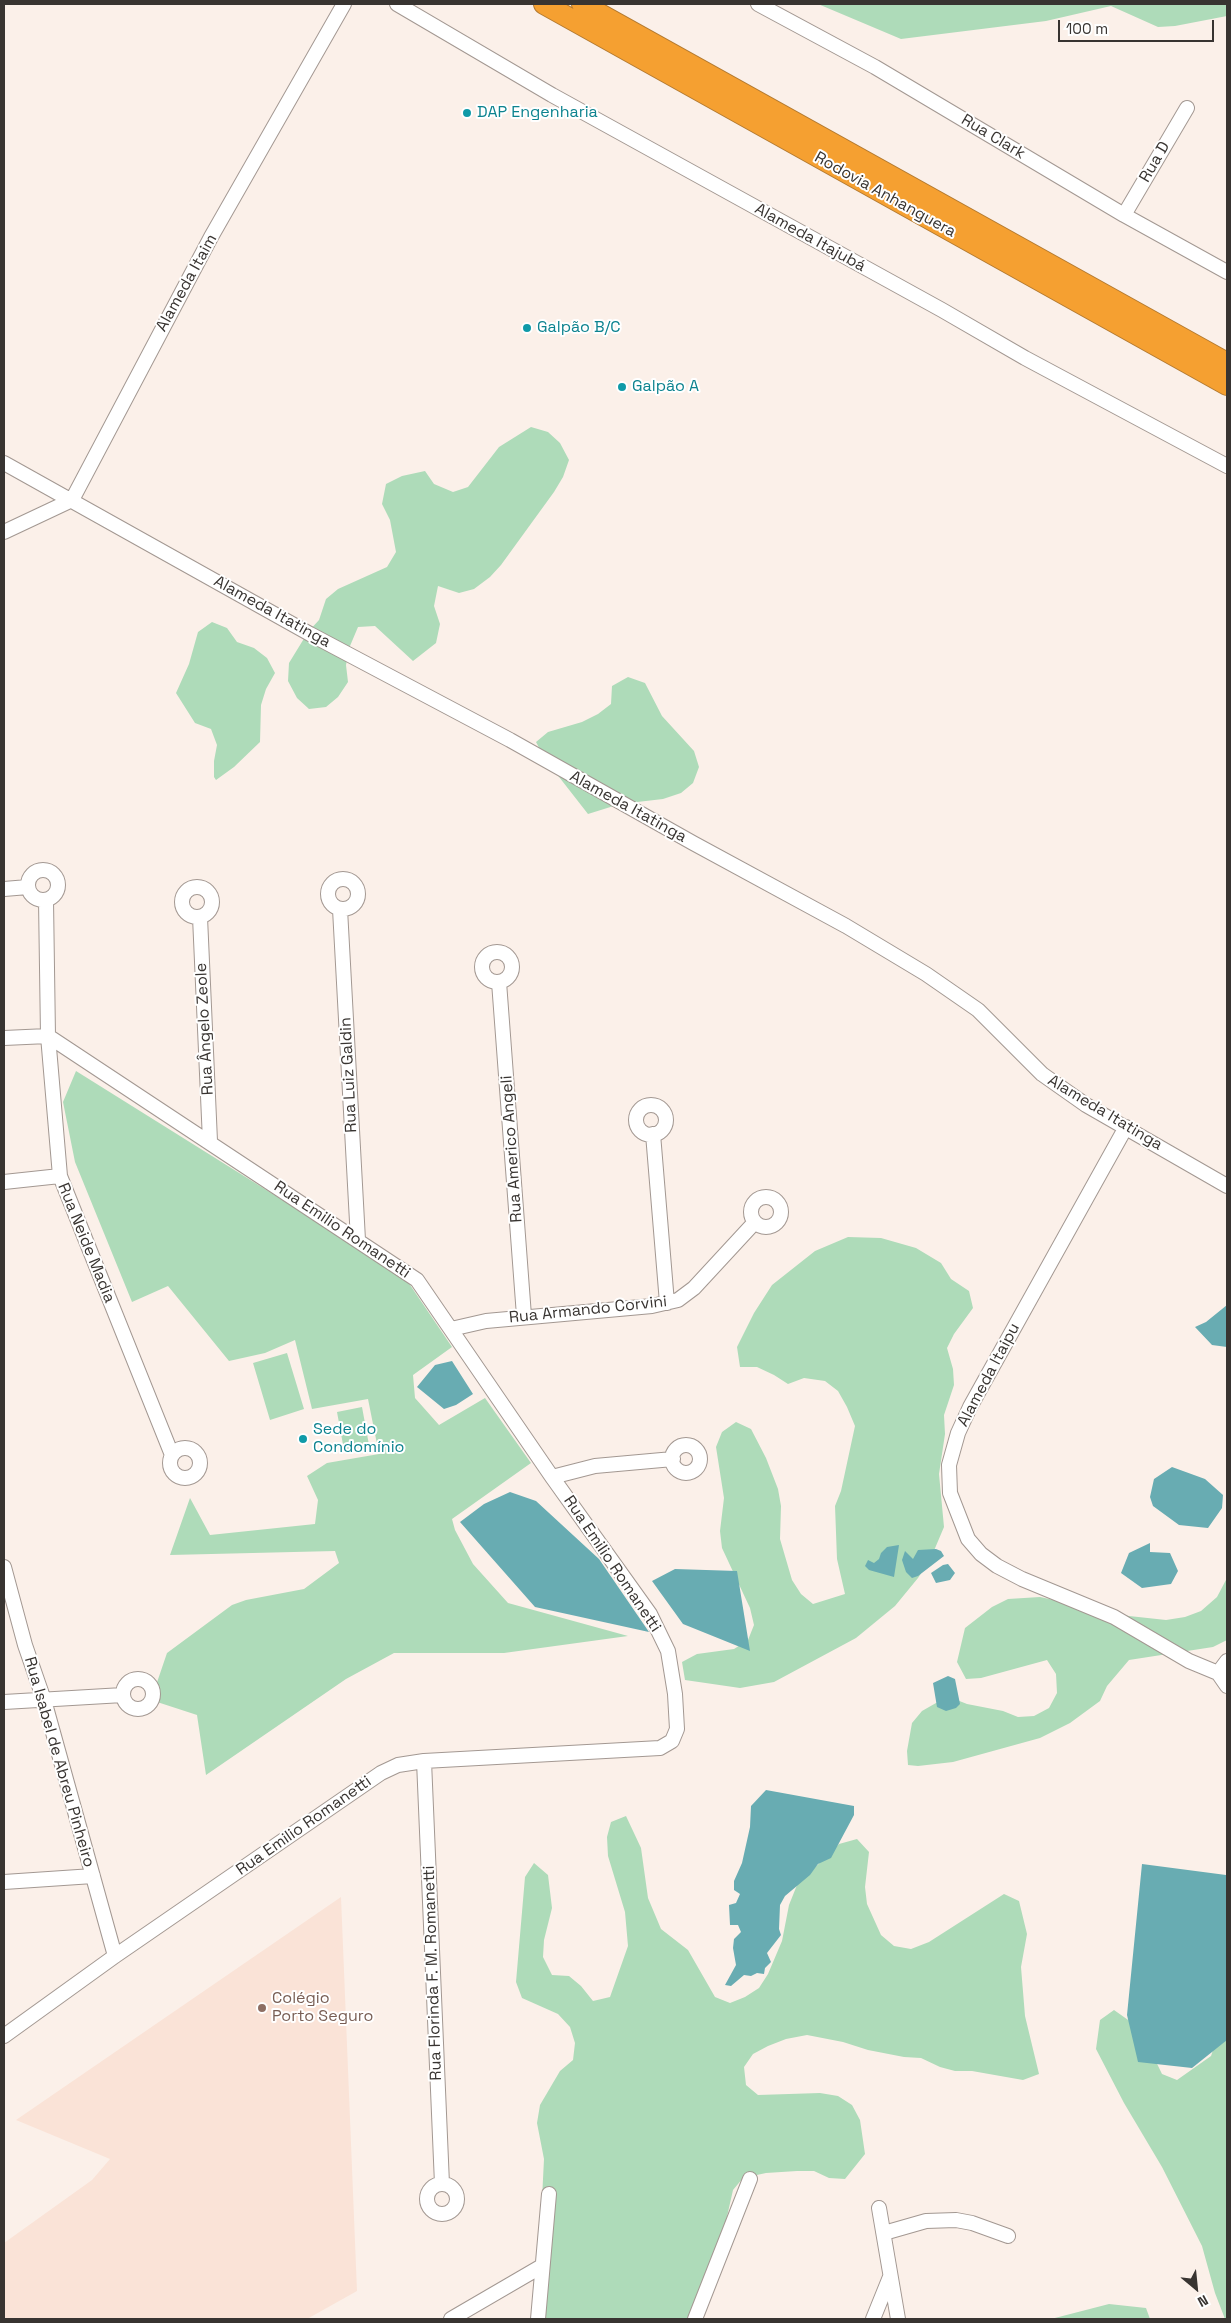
<!DOCTYPE html>
<html>
<head>
<meta charset="utf-8">
<style>
  body { margin:0 }
  #map { position:relative; width:1231px; height:2323px; overflow:hidden; background:#fbf0e9; font-family:"Space Grotesk",sans-serif }
  canvas { display:block }
  .frame { position:absolute; inset:0; border:5px solid #383431; pointer-events:none }
  .north { position:absolute; left:1171px; top:2263px; width:50px; height:50px; -webkit-text-stroke:4px #fff; paint-order:stroke; rotate:152deg; font-size:14px; font-weight:700; line-height:20px; text-align:center; color:#383431 }
  .north::after { content:''; display:block; margin:auto; width:18px; height:22px; background:#383431; clip-path:polygon(50% 0,100% 100%,50% 72%,0 100%) }
  .scale { position:absolute; left:1058px; top:20px; width:156px; height:22px; box-sizing:border-box; border:2px solid #383431; border-top:0; padding-left:6px; font-size:15px; line-height:18px; white-space:nowrap; color:#383431; -webkit-text-stroke:4px #fff; paint-order:stroke }
</style>
</head>
<body>
<div id="map">
<canvas width="1231" height="2323"></canvas>
<div class="frame"></div>
<div class="north">N</div>
<div class="scale">100 m</div>
</div>
<script>
const ctx = document.querySelector('canvas').getContext('2d');
ctx.lineJoin = 'round';
function paint(path, color) { ctx.fillStyle = color; ctx.fill(path, 'evenodd'); }
const toPath = rows => new Path2D(rows.map(r => 'M' + r).join(''));
function stroke(path, color, width, dash) { ctx.strokeStyle = color; ctx.lineWidth = width; ctx.lineCap = dash ? 'butt' : 'round'; ctx.setLineDash(dash || []); ctx.stroke(path); }
function label(font, color, halo, rows, align = 'center') {
  ctx.font = font + ' "Space Grotesk",sans-serif'; ctx.lineWidth = 4; ctx.setLineDash([]); ctx.textBaseline = 'middle'; ctx.strokeStyle = halo; ctx.fillStyle = color; for (const [text, x, y, turn = 0] of rows) {
    ctx.save(); ctx.translate(x, y); ctx.rotate((+turn || 0) * Math.PI / 180); ctx.textAlign = isNaN(turn) ? turn : align; if (halo) ctx.strokeText(text, 0, 0); ctx.fillText(text, 0, 0); ctx.restore();
  }
}
const education = toPath([
  [341,1897,357,2291,307,2319,4,2319,4,2243,92,2180,110,2159,16,2120]
]);
const green = toPath([
  [818,4,1227,4,1227,16,1175,26,1158,27,1111,6,1046,21,901,39],
  [531,427,548,432,560,443,569,460,563,477,554,492,501,565,490,577,474,589,459,593,438,586,434,606,440,624,436,643,413,661,375,626,358,627,350,646,346,665,348,682,338,697,326,707,309,709,297,698,288,681,289,663,308,632,319,620,326,599,338,589,387,567,396,552,390,520,382,504,386,484,402,476,425,471,434,484,453,492,468,487,499,447],
  [212,622,227,628,237,642,254,648,267,658,275,673,266,689,261,705,260,742,234,767,216,780,214,777,214,761,217,745,211,729,195,723,176,693,189,664,198,632],
  [628,677,645,683,662,716,694,751,699,767,693,783,681,793,663,799,620,804,588,814,545,759,536,742,548,732,582,722,598,714,611,704,612,686],
  [76,1071,404,1276,452,1347,413,1375,415,1398,439,1425,485,1398,531,1463,452,1519,455,1530,473,1564,508,1603,628,1636,504,1653,394,1653,346,1679,206,1775,197,1715,151,1700,167,1653,232,1605,246,1600,304,1589,339,1563,335,1551,170,1555,190,1498,210,1535,315,1524,318,1500,307,1476,327,1463,379,1454,368,1399,312,1409,295,1340,265,1353,229,1361,168,1286,132,1302,75,1162,63,1102],
  [848,1237,881,1238,916,1248,941,1263,951,1279,969,1291,973,1308,954,1334,947,1348,953,1369,954,1385,944,1415,945,1434,939,1474,944,1527,930,1560,918,1578,895,1606,856,1638,774,1682,740,1688,685,1680,682,1662,697,1654,734,1649,748,1640,754,1625,750,1608,722,1548,720,1531,724,1498,716,1447,722,1432,736,1422,751,1429,766,1458,778,1489,781,1506,780,1539,792,1580,801,1594,813,1604,845,1594,837,1559,835,1506,841,1491,855,1426,847,1407,838,1391,825,1381,804,1378,788,1384,774,1375,757,1367,740,1367,737,1347,754,1313,772,1285,815,1251],
  [287,1353,304,1409,270,1420,253,1363],
  [362,1407,369,1445,344,1450,337,1412],
  [1227,1578,1227,1640,1213,1647,1129,1660,1107,1686,1100,1701,1070,1723,1040,1738,953,1762,918,1766,908,1765,907,1751,912,1723,922,1711,936,1703,952,1698,967,1704,1003,1711,1018,1717,1034,1716,1049,1708,1057,1693,1056,1674,1047,1660,981,1678,966,1679,957,1662,965,1628,992,1607,1008,1599,1040,1597,1129,1616,1166,1620,1185,1617,1201,1611,1217,1597],
  [626,1816,641,1848,648,1898,661,1929,688,1950,715,1997,730,2003,745,1997,759,1988,768,1974,782,1941,789,1905,797,1885,839,1844,857,1839,869,1852,865,1887,867,1904,881,1935,894,1946,911,1949,929,1942,1004,1894,1019,1901,1027,1934,1021,1967,1025,2016,1039,2074,1023,2080,972,2071,955,2071,940,2067,921,2058,904,2057,868,2050,843,2042,807,2035,786,2039,768,2046,753,2054,744,2067,746,2085,758,2095,820,2093,838,2096,852,2105,860,2120,865,2154,845,2179,829,2178,814,2171,797,2171,766,2173,743,2178,733,2190,726,2221,693,2319,536,2319,544,2159,537,2123,540,2105,560,2071,573,2060,575,2043,570,2027,558,2014,522,1998,516,1982,525,1877,534,1863,548,1875,552,1908,544,1940,543,1957,552,1975,569,1976,581,1986,593,2001,610,1997,628,1946,625,1912,608,1856,607,1837,611,1822],
  [1227,2008,1227,2319,1225,2319,1215,2293,1202,2246,1162,2167,1124,2103,1096,2049,1100,2020,1114,2010,1131,2022,1145,2039,1162,2074,1177,2080,1211,2056],
  [1109,2304,1146,2308,1150,2319,1051,2319]
]);
const water = toPath([
  [1227,1305,1227,1347,1212,1345,1195,1327,1206,1322],
  [452,1361,473,1394,456,1405,444,1409,417,1387,435,1365],
  [1172,1467,1205,1479,1223,1495,1222,1508,1208,1528,1179,1525,1153,1506,1150,1497,1154,1479],
  [510,1492,536,1501,599,1559,649,1632,535,1607,460,1522,484,1504],
  [1150,1543,1150,1552,1170,1553,1178,1571,1171,1584,1142,1588,1121,1573,1129,1553],
  [899,1545,894,1577,869,1570,865,1566,868,1560,874,1563,879,1559,881,1553,887,1547],
  [936,1549,941,1551,944,1556,918,1576,912,1578,906,1572,902,1560,905,1551,913,1559,918,1550],
  [948,1564,955,1573,950,1580,936,1583,931,1573,943,1565],
  [675,1569,737,1571,750,1651,683,1624,652,1581],
  [948,1676,955,1679,960,1704,956,1708,946,1711,937,1707,933,1683],
  [766,1790,854,1806,854,1815,831,1858,818,1864,810,1875,785,1896,780,1905,779,1929,781,1935,767,1953,771,1962,765,1968,764,1974,757,1973,751,1976,744,1975,731,1986,725,1985,736,1965,733,1948,734,1939,741,1932,738,1925,730,1925,729,1905,736,1903,740,1894,734,1890,734,1881,742,1863,750,1827,751,1806],
  [1142,1864,1226,1875,1227,2040,1192,2068,1138,2062,1127,2015]
]);
const minor = toPath([
  [397,4,552,95,942,310,1025,358,1227,466],
  [758,4,875,67,1124,215,1227,272],
  [1124,215,1187,108],
  [4,463,310,634,510,740,693,843,846,926,926,974,978,1010,1042,1074,1086,1105,1227,1186],
  [4,532,72,500,211,237,344,4],
  '28 885a15 15 0 1 1 30 0a15 15 0 1 1-30 0Z',
  '328 894a15 15 0 1 1 30 0a15 15 0 1 1-30 0Z',
  '182 902a15 15 0 1 1 30 0a15 15 0 1 1-30 0Z',
  [4,889,28,887],
  [46,900,48,1036,60,1176,172,1455],
  [340,909,358,1240],
  [200,917,210,1141],
  '482 967a15 15 0 1 1 30 0a15 15 0 1 1-30 0Z',
  [499,982,524,1316],
  [4,1038,48,1036,417,1280,552,1477,650,1614,668,1651,675,1694,677,1729,672,1741,660,1748,424,1761,398,1765,381,1773,115,1956,4,2036],
  '636 1120a15 15 0 1 1 30 0a15 15 0 1 1-30 0Z',
  [1126,1127,970,1407,958,1433,949,1465,950,1493,968,1539,981,1554,997,1566,1022,1579,1114,1617,1189,1661,1218,1673],
  [653,1134,667,1303],
  [4,1182,60,1176],
  '751 1212a15 15 0 1 1 30 0a15 15 0 1 1-30 0Z',
  [451,1329,486,1321,652,1306,678,1300,694,1288,755,1222],
  '672 1459a14 14 0 1 1 28 0a14 14 0 1 1-28 0Z',
  '170 1463a15 15 0 1 1 30 0a15 15 0 1 1-30 0Z',
  [552,1477,595,1466,673,1459],
  [4,1567,25,1645,44,1700,115,1956],
  [1227,1661,1218,1673,1227,1686],
  '123 1694a15 15 0 1 1 30 0a15 15 0 1 1-30 0Z',
  [4,1702,123,1695],
  [424,1761,442,2184],
  [4,1882,93,1876],
  '427 2199a15 15 0 1 1 30 0a15 15 0 1 1-30 0Z',
  [879,2208,898,2319],
  [884,2233,926,2221,956,2220,972,2223,1008,2236],
  [451,2319,542,2266],
  [538,2319,549,2194],
  [695,2319,750,2179],
  [873,2319,890,2277]
]);
const highway = toPath([
  [544,4,1227,385],
  [582,4,1227,363]
]);
const markers = [
  [467,113,5,"#0f9aa8"],
  [527,328,5,"#0f9aa8"],
  [622,387,5,"#0f9aa8"],
  [303,1439,5,"#0f9aa8"],
  [262,2008,5,"#8d6e63"]
];
const cultureNames = [
  ["DAP Engenharia",477,113],
  ["Galpão B/C",537,328],
  ["Galpão A",632,387],
  ["Sede do",313,1430],
  ["Condomínio",313,1448]
];
const streetNames = [
  ["Rua Clark",993,137,31],
  ["Rua D",1155,162,-60],
  ["Rodovia Anhanguera",885,195,29],
  ["Alameda Itajubá",810,238,29],
  ["Alameda Itaim",187,283,-61],
  ["Alameda Itatinga",272,612,29],
  ["Alameda Itatinga",628,807,29],
  ["Rua Ângelo Zeole",205,1029,-93],
  ["Rua Luiz Galdin",349,1075,-93],
  ["Alameda Itatinga",1105,1113,31],
  ["Rua Americo Angeli",512,1149,-94],
  ["Rua Emilio Romanetti",342,1230,34],
  ["Rua Neide Madia",86,1243,68],
  ["Rua Armando Corvini",588,1310,-6],
  ["Alameda Itaipu",989,1375,-62],
  ["Rua Emilio Romanetti",612,1564,56],
  ["Rua Isabel de Abreu Pinheiro",59,1762,74],
  ["Rua Emilio Romanetti",304,1826,-35],
  ["Rua Florinda F. M. Romanetti",433,1973,-92]
];
const educationNames = [
  ["Colégio",272,1999],
  ["Porto Seguro",272,2017]
];
paint(education, '#fae3d7');
paint(green, '#aedbb9');
paint(water, '#68acb2');
stroke(minor, '#a39892', 16);
stroke(highway, '#b37a31', 22);
stroke(minor, '#fff', 14);
stroke(highway, '#f5a031', 20);
for (const [x, y, r, color] of markers) { const dot = new Path2D(); dot.arc(x, y, r, 0, 2 * Math.PI); ctx.fillStyle = color; ctx.fill(dot); stroke(dot, '#fff', 2); }
label('16px', '#0d838f', '#fff', cultureNames, 'left');
label('16px', '#383431', '#fff', streetNames);
label('16px', '#785e54', '#fff', educationNames, 'left');
</script>
</body>
</html>
